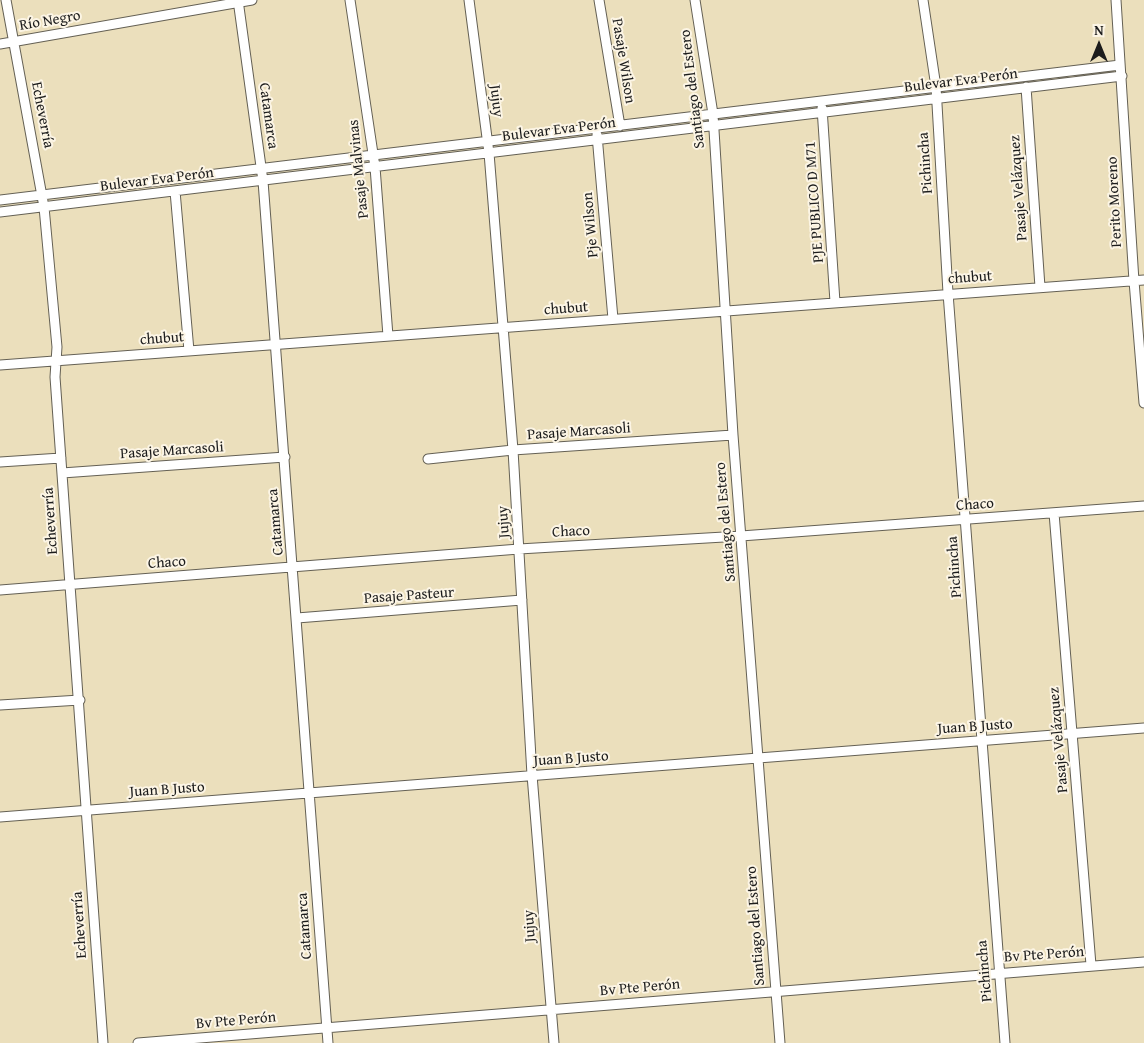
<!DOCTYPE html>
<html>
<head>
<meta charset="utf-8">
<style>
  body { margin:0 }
  #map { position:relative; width:1144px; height:1043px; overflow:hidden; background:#ebdfbc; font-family:"Gentium Book Plus",serif }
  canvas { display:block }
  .north { position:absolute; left:1074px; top:20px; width:50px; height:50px; -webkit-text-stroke:4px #fcf5e5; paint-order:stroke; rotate:0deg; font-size:14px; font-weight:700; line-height:20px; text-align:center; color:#1c1c1c }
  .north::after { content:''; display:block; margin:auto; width:18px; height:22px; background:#1c1c1c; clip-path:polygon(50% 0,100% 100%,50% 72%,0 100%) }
</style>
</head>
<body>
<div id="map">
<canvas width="1144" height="1043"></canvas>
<div class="north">N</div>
</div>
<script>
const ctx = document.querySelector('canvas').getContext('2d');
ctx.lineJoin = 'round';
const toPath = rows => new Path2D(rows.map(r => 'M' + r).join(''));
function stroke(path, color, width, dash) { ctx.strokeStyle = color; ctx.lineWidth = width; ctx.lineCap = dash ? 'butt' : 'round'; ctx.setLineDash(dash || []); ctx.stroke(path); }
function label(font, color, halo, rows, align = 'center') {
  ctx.font = font + ' "Gentium Book Plus",serif'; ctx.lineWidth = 4; ctx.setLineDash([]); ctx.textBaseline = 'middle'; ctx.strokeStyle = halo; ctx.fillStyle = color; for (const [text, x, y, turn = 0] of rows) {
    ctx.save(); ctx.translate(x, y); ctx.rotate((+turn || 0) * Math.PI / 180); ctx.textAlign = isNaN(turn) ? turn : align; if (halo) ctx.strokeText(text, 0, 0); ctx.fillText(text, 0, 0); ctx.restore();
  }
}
const minor = toPath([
  [6,0,44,207,57,347,55,377,103,1043],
  [238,0,263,181,328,1043],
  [350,0,375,167,388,336],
  [469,0,489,153,513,450,532,775,554,1043],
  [599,0,620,126],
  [695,0,713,114,733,435,780,1043],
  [923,0,936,87,948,293,1005,1043],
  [1116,0,1134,281,1144,403],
  [0,44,252,0],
  [1026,87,1040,287],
  [822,108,835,302],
  [597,135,613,319],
  [175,191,189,351],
  [0,200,1120,65],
  [0,212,1122,76],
  [0,365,1144,280],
  [428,459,513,450,733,435],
  [0,462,61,458],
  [62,473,285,457],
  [1054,513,1091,965],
  [0,590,519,549,741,536,1144,506],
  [297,618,522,600],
  [0,705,80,700],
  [0,817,1144,728],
  [138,1043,1144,962]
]);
const streetNames = [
  ["Río Negro",50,21,-10],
  ["Pasaje Wilson",623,61,81],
  ["Bulevar Eva Perón",961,81,-7],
  ["Santiago del Estero",693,89,-97],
  ["Jujuy",496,101,83],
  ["Echeverría",42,115,79],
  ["Catamarca",268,116,82],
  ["Bulevar Eva Perón",559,130,-7],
  ["Pichincha",926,163,-94],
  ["Pasaje Malvinas",359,169,-96],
  ["Bulevar Eva Perón",157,180,-7],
  ["Pasaje Velázquez",1019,188,-94],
  ["PJE PUBLICO D M71",815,202,-94],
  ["Perito Moreno",1115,202,-93],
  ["Pje Wilson",591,225,-95],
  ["chubut",970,278,-4],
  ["chubut",566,309,-4],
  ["chubut",162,339,-4],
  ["Pasaje Marcasoli",579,432,-4],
  ["Pasaje Marcasoli",172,451,-4],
  ["Chaco",975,505,-4],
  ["Echeverría",51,521,-94],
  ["Catamarca",276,522,-95],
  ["Jujuy",504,522,-94],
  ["Santiago del Estero",726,522,-95],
  ["Chaco",571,532,-3],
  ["Chaco",167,563,-4],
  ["Pichincha",955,567,-94],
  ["Pasaje Pasteur",409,596,-4],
  ["Juan B Justo",975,727,-4],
  ["Pasaje Velázquez",1059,740,-95],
  ["Juan B Justo",571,759,-4],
  ["Juan B Justo",167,790,-4],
  ["Echeverría",80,925,-94],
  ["Catamarca",305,926,-94],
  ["Jujuy",530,926,-94],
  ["Santiago del Estero",756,926,-94],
  ["Bv Pte Perón",1044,955,-4],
  ["Pichincha",985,971,-95],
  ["Bv Pte Perón",640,988,-5],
  ["Bv Pte Perón",236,1021,-5]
];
stroke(minor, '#646054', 11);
stroke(minor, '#fff', 9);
label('15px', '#1c1c1c', '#fcf5e5', streetNames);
</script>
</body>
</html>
